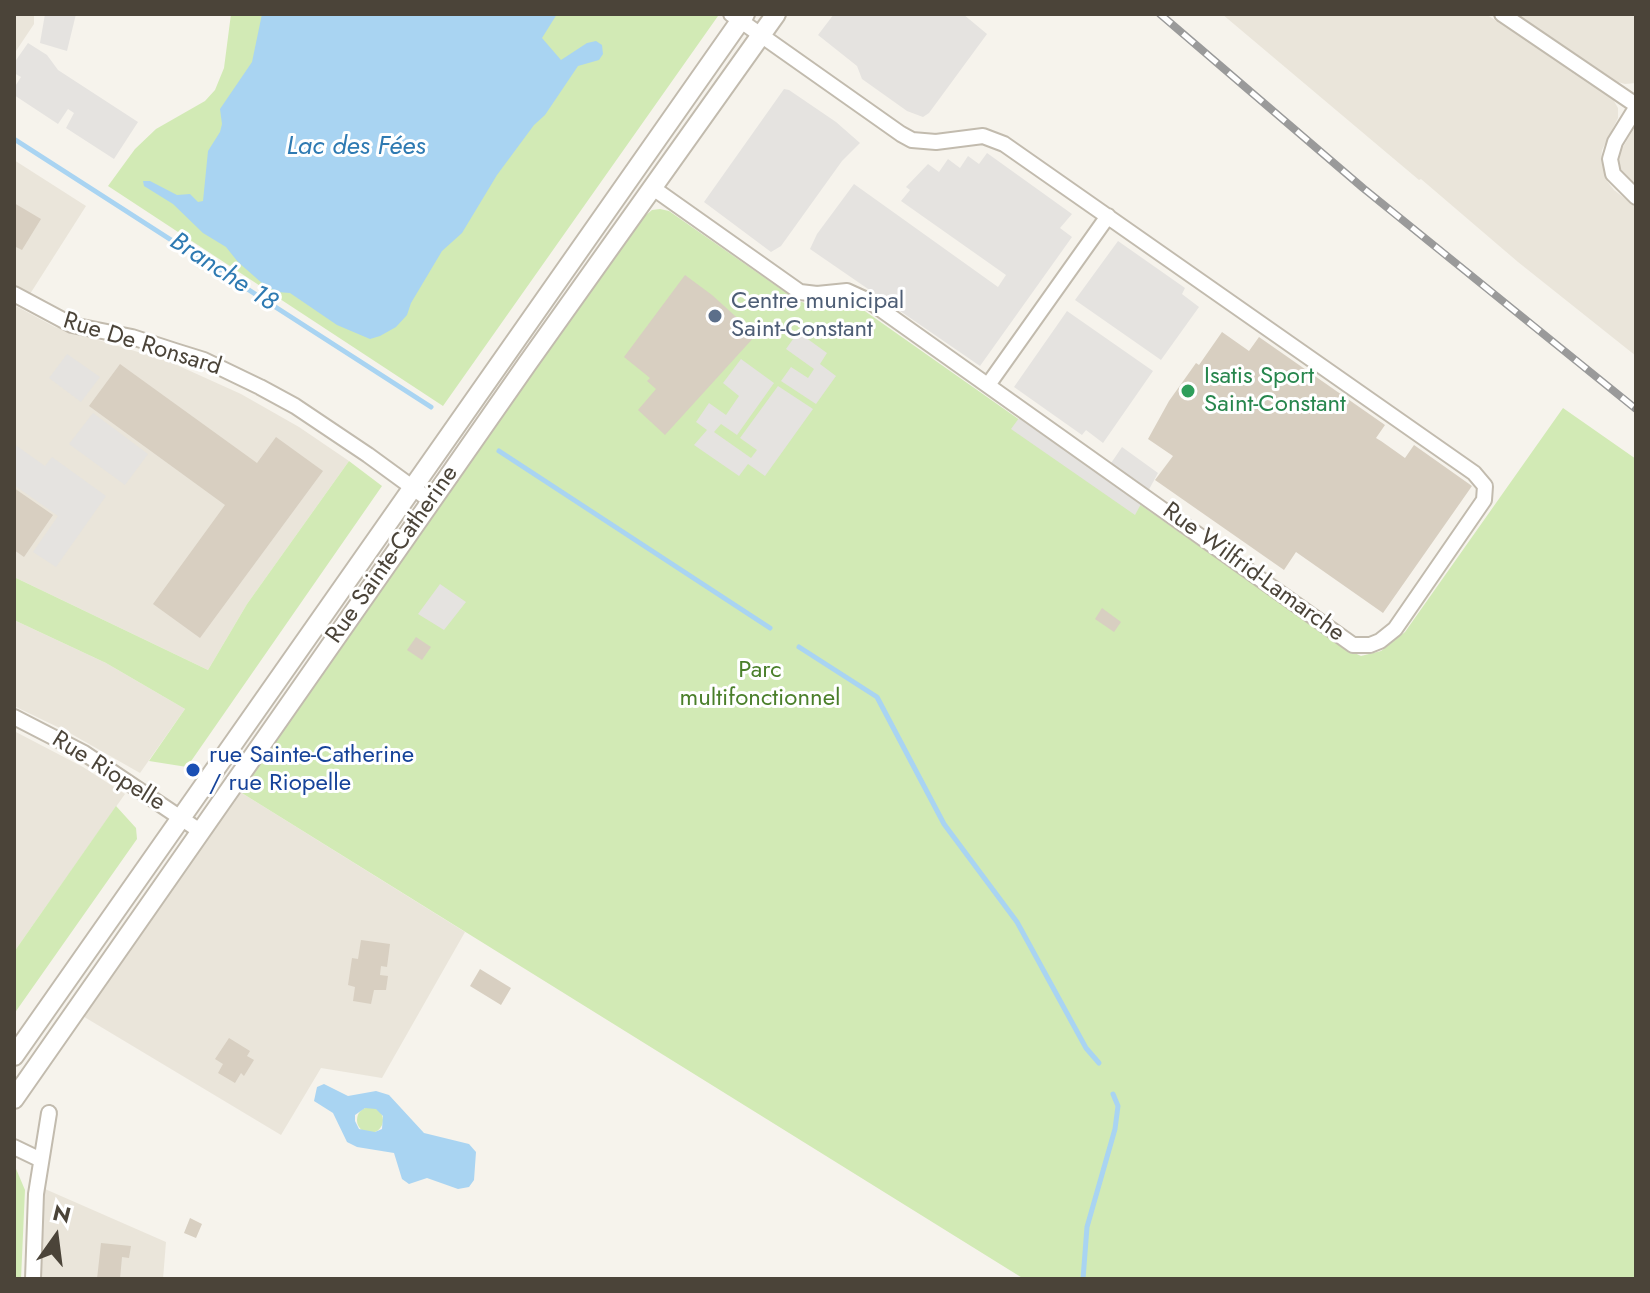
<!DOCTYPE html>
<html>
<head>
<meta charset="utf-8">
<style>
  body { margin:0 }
  #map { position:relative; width:1650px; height:1293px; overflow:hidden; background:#f6f3ec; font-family:Jost,sans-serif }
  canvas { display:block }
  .frame { position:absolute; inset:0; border:16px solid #4b4439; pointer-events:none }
  .north { position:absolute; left:16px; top:1197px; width:80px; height:80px; -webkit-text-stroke:6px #fff; paint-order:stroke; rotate:14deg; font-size:22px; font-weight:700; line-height:32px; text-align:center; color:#4b4439 }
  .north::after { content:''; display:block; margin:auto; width:28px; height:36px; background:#4b4439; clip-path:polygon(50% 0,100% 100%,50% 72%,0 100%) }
</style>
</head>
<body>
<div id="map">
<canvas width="1650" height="1293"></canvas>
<div class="frame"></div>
<div class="north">N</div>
</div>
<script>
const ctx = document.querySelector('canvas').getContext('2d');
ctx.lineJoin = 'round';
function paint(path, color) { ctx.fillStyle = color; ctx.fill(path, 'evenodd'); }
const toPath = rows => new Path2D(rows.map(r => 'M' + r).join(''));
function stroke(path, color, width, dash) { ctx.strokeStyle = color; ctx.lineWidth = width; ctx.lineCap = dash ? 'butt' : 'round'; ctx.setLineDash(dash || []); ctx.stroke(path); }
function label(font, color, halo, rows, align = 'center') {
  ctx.font = font + ' Jost,sans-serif'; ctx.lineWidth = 6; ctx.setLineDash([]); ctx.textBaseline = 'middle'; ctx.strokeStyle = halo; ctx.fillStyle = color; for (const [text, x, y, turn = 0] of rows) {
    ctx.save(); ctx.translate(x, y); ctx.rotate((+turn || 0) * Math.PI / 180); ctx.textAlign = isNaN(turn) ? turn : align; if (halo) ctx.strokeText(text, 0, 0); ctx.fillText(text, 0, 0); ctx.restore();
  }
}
const residential = toPath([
  [14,14,34,14,34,24,14,54],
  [1222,14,1486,14,1614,101,1618,108,1618,118,1602,150,1601,160,1607,181,1614,190,1636,207,1636,356,1518,262,1421,179,1419,180],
  [1517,14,1636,14,1636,83,1625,84,1618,82],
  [1636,125,1636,185,1623,175,1617,157],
  [14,160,86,206,30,294,14,284],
  [14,305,55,327,168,361,241,394,299,427,349,461,247,604,208,670,14,577],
  [14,620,106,663,185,709,140,773,68,732,14,706],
  [14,731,83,767,125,794,14,952],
  [237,790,465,932,382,1078,321,1068,281,1135,81,1015],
  [45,1189,166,1242,163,1279,41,1279]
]);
const green = toPath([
  [231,14,714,14,718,16,443,406,108,186,135,149,156,129,205,101,215,90,224,68],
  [660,209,669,211,798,301,809,304,847,303,862,309,1344,648,1361,656,1381,651,1405,632,1563,408,1636,459,1636,1279,1024,1279,237,790,640,220,652,210],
  [349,461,382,486,187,767,149,761,185,709,106,663,14,620,14,577,208,670,247,604],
  [116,806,136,828,137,839,14,1014,14,952],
  '357 1120a13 13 0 1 1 26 0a13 13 0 1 1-26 0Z',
  [14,1164,25,1190,21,1279,14,1279]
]);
const parking = toPath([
  [45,14,76,14,67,51,40,43],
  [834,14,963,14,987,34,929,113,923,117,907,111,862,79,857,66,818,35],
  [28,43,47,55,58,70,138,122,114,159,66,128,74,113,68,109,58,124,14,95,14,88,21,77,14,73,14,63],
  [784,89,789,90,836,122,860,143,842,161,781,246,771,252,704,202],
  [987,153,1072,214,1060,228,1072,237,980,366,810,249,817,234,854,184,998,287,1006,275,901,201,910,190,906,187,928,164,939,172,948,159,960,168,968,156,979,164],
  [1118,241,1185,288,1182,294,1199,307,1161,360,1075,300],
  [1067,311,1153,371,1103,443,1086,430,1082,435,1014,387],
  [798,332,827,353,820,364,836,376,816,404,781,381,791,367,808,378,814,369,786,349],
  [67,354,100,377,81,402,49,378],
  [741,359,774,383,737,435,721,424,714,432,751,458,757,450,740,438,778,386,813,409,765,476,748,464,739,476,694,445,707,430,696,422,709,403,726,415,739,396,723,383],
  [93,413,148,454,125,485,69,444],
  [1022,414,1107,469,1122,447,1158,473,1135,515,1011,429],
  [14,444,45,466,52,457,106,496,56,567,33,552,58,516,14,485],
  [440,584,466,602,444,630,418,614]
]);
const water = toPath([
  [262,14,557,14,542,38,561,60,587,43,596,41,602,45,603,54,599,60,578,66,545,115,534,125,497,175,462,233,442,251,411,303,407,315,396,327,380,336,370,339,337,325,290,293,277,292,263,284,238,262,226,247,203,233,173,204,144,186,143,181,150,181,177,195,190,194,198,202,203,201,208,151,220,132,222,124,220,109,252,62],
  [324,1084,348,1096,376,1091,389,1095,424,1133,469,1144,476,1152,474,1180,469,1187,458,1189,427,1178,409,1184,402,1179,394,1153,357,1147,347,1142,333,1113,314,1101,317,1087],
  [365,1108,376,1109,383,1116,382,1129,375,1132,359,1129,355,1121,355,1115]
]);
const stream = toPath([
  [14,139,431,407],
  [499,451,770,628],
  [799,647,877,697,944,824,1017,922,1086,1048,1099,1063],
  [1083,1279,1087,1227,1115,1129,1118,1106,1113,1094]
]);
const building = toPath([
  [14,203,41,219,22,250,14,246],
  [685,275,712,295,756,335,665,435,638,410,656,389,647,381,650,378,624,357],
  [1222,332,1249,351,1259,337,1385,425,1376,438,1381,441,1405,458,1414,445,1472,486,1383,613,1296,552,1284,570,1155,480,1173,456,1148,439,1169,401,1196,363,1199,365],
  [120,364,257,463,276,437,323,471,200,638,153,604,225,505,89,406],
  [14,488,53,515,24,557,14,550],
  [1102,608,1121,622,1114,632,1095,619],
  [416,637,431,647,422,660,407,650],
  [361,940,390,944,387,967,381,966,380,975,388,976,386,990,374,990,371,1004,353,1001,355,987,348,985,352,958,358,959],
  [480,969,511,988,501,1005,470,986],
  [229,1038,250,1051,247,1056,254,1060,244,1076,241,1073,235,1083,218,1073,223,1064,215,1059],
  [190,1218,202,1224,196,1238,184,1233],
  [101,1243,131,1246,129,1258,122,1257,120,1279,97,1279]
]);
const minor = toPath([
  [1502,14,1636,105],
  [1636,108,1615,142,1610,159,1613,174,1636,197],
  [653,188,800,292,817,294,847,291,869,301,1353,645,1370,645,1380,641,1395,629,1484,500,1485,486,1474,473,1004,144,983,136,936,142,912,140,901,134,731,14],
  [14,294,72,325,132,337,175,351,204,360,260,387,295,406,368,455,431,501],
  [988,385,1108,216],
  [14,717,84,753,200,831],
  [14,1147,41,1160],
  [33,1279,36,1194,49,1113]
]);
const tertiary = toPath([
  [14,1056,745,14],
  [14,1099,527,364,776,14]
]);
const rail = toPath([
  [1160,14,1363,188,1636,409]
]);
const markers = [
  [715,316,8,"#5c6f8a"],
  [1188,391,8,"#2e9e5b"],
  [193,770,8,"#1a4fb4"]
];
const serviceNames = [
  ["Centre municipal",731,302],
  ["Saint-Constant",731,330]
];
const streetNames = [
  ["Rue De Ronsard",142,345,17],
  ["Rue Sainte-Catherine",393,555,-55],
  ["Rue Wilfrid-Lamarche",1253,573,36],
  ["Rue Riopelle",108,772,32]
];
const leisureNames = [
  ["Isatis Sport",1204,377],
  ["Saint-Constant",1204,405]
];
const parkNames = [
  ["Parc",760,671],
  ["multifonctionnel",760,699]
];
const transitNames = [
  ["rue Sainte-Catherine",209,756],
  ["/ rue Riopelle",209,784]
];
const waterNames = [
  ["Lac des Fées",356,148],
  ["Branche 18",223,273,33]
];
paint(residential, '#eae5da');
paint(green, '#d2eab5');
paint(parking, '#e5e3e0');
paint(water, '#a9d4f2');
stroke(stream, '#a9d4f2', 5);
paint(building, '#d8cfc1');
stroke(minor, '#c2bbae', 18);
stroke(tertiary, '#c2bbae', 22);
stroke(minor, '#fff', 14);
stroke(tertiary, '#fff', 18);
stroke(rail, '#9a9a9a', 8);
stroke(rail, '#fff', 5, [15]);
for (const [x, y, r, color] of markers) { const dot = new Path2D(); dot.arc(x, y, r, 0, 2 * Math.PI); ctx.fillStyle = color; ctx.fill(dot); stroke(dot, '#fff', 3); }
label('24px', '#4e5e75', '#fff', serviceNames, 'left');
label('24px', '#4b4439', '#fff', streetNames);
label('24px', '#27864d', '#fff', leisureNames, 'left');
label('24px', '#4a7f2a', '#fff', parkNames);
label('24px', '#164399', '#fff', transitNames, 'left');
label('italic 26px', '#2e7ab2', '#fff', waterNames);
</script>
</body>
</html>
